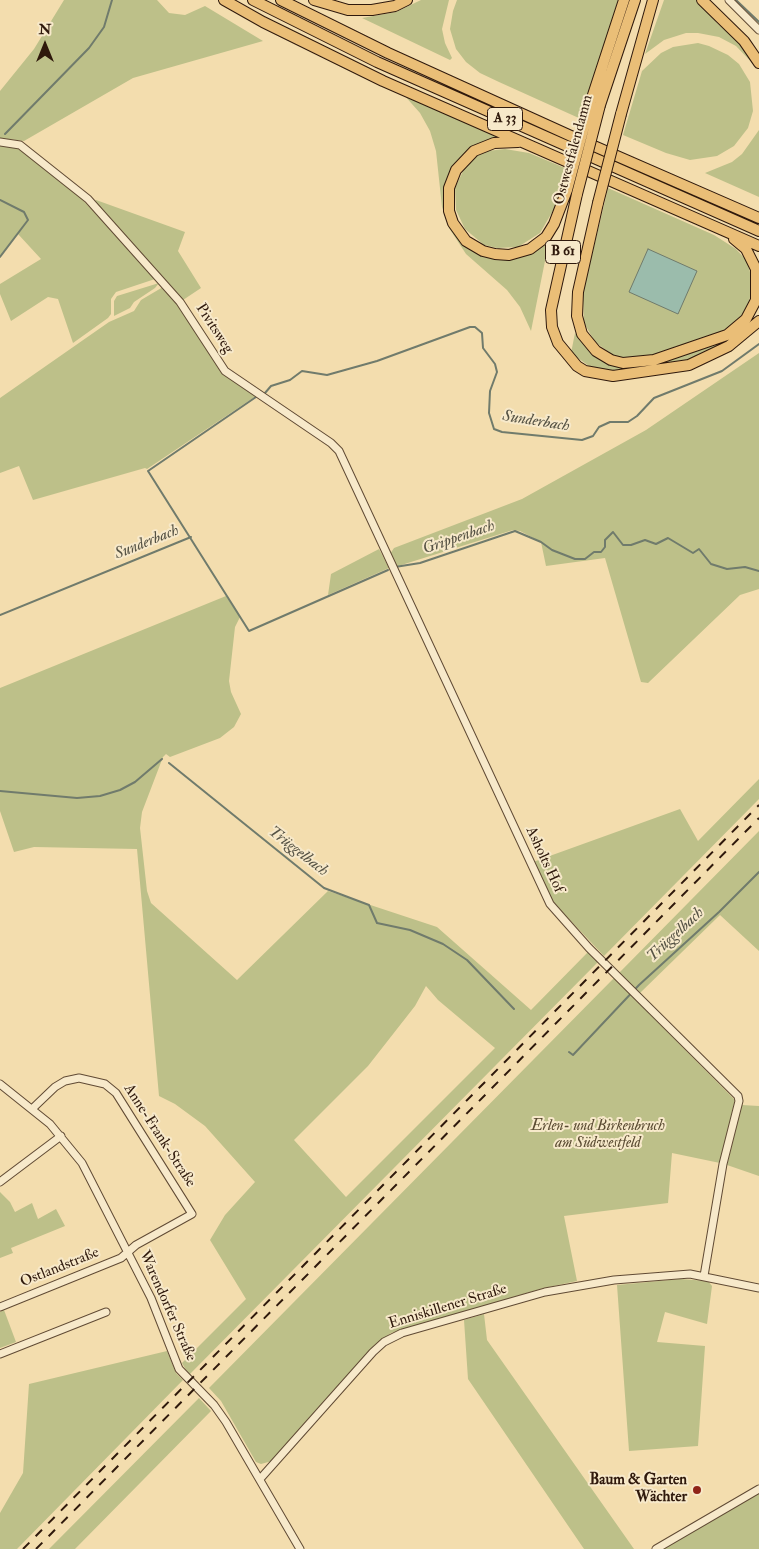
<!DOCTYPE html>
<html>
<head>
<meta charset="utf-8">
<style>
  body { margin:0 }
  #map { position:relative; width:759px; height:1549px; overflow:hidden; background:#f3ddae; font-family:"IM FELL Double Pica",serif }
  canvas { display:block }
  .north { position:absolute; left:20px; top:20px; width:50px; height:50px; -webkit-text-stroke:4px #f7e9ca; paint-order:stroke; rotate:0deg; font-size:14px; font-weight:700; line-height:20px; text-align:center; color:#2f190c }
  .north::after { content:''; display:block; margin:auto; width:18px; height:22px; background:#2f190c; clip-path:polygon(50% 0,100% 100%,50% 72%,0 100%) }
</style>
</head>
<body>
<div id="map">
<canvas width="759" height="1549"></canvas>
<div class="north">N</div>
</div>
<script>
const ctx = document.querySelector('canvas').getContext('2d');
ctx.lineJoin = 'round';
function paint(path, color) { ctx.fillStyle = color; ctx.fill(path, 'evenodd'); }
const toPath = rows => new Path2D(rows.map(r => 'M' + r).join(''));
function stroke(path, color, width, dash) { ctx.strokeStyle = color; ctx.lineWidth = width; ctx.lineCap = dash ? 'butt' : 'round'; ctx.setLineDash(dash || []); ctx.stroke(path); }
function label(font, color, halo, rows, align = 'center') {
  ctx.font = font + ' "IM FELL Double Pica",serif'; ctx.lineWidth = 4; ctx.setLineDash([]); ctx.textBaseline = 'middle'; ctx.strokeStyle = halo; ctx.fillStyle = color; for (const [text, x, y, turn = 0] of rows) {
    ctx.save(); ctx.translate(x, y); ctx.rotate((+turn || 0) * Math.PI / 180); ctx.textAlign = isNaN(turn) ? turn : align; if (halo) ctx.strokeText(text, 0, 0); ctx.fillText(text, 0, 0); ctx.restore();
  }
}
const green = toPath([
  [64,0,157,0,169,13,185,15,205,6,263,41,133,78,24,141,0,138,0,91,34,49],
  [421,0,449,0,442,29,445,43,452,58,450,60,362,18,396,12],
  [457,0,618,0,581,119,499,82,480,73,466,62,456,49,450,29,453,11],
  [664,0,697,0,717,23,741,44,756,67,736,46,719,37,698,33,686,33,664,40,645,54],
  [698,43,709,46,728,55,739,64,750,82,753,111,748,128,734,146,717,156,690,160,666,153,623,135,642,71,661,53,673,47],
  [404,95,498,137,498,140,472,148,458,160,445,188,444,201,450,225,495,258,549,241,531,331,520,307,507,290,466,254,449,228,442,207,436,151,430,131,420,113],
  [759,130,759,197,705,173,732,162,742,154],
  [0,145,19,148,26,153,76,193,156,277,155,279,116,292,111,299,111,314,108,318,73,343,58,299,48,297,11,321,0,294,0,284,41,259,18,234,0,256],
  [505,149,529,153,565,168,554,209,540,233,518,247,497,248,484,245,465,229,456,210,455,188,465,167,477,156,487,151],
  [608,188,714,235,736,249,747,261,753,283,748,307,736,322,726,330,643,358,624,358,613,355,595,342,584,323,583,293],
  [96,200,185,232,178,251,201,288,183,300,93,202],
  [159,283,155,288,134,302,130,308,114,316,114,301,117,296],
  [163,287,178,304,222,372,256,396,147,469,145,468,33,500,19,466,0,473,0,398,109,322,134,311,141,300],
  [575,333,592,355,601,360,621,368,633,369,650,366,723,342,724,343,688,360,665,365,615,371,589,366,571,353],
  [759,353,759,589,740,595,648,683,641,682,605,558,546,566,541,542,520,531,513,530,395,567,390,554,394,548,522,499,646,430],
  [379,549,389,568,328,595,331,574],
  [226,596,240,617,235,627,229,681,231,692,241,714,234,727,220,738,170,757,166,754,163,757,142,812,140,828,147,891,151,903,237,980,328,891,437,927,531,1010,588,952,598,962,189,1375,182,1363,246,1299,210,1240,225,1215,255,1182,205,1126,175,1104,159,1096,137,849,34,847,14,852,0,811,0,688],
  [426,986,438,1000,495,1048,346,1197,294,1140,368,1066,415,1006],
  [759,779,759,799,604,956,553,902,533,862,680,809,698,841],
  [759,831,759,951,720,915,640,993,619,973],
  [614,978,735,1100,720,1163,672,1153,668,1203,564,1216,577,1281,544,1288,391,1333,370,1350,272,1461,261,1464,256,1462,221,1401,209,1388],
  [742,1105,759,1106,759,1176,727,1165],
  [0,1192,10,1202,15,1212,32,1203,38,1219,56,1209,65,1226,11,1248,13,1253,0,1258],
  [680,1279,708,1281,712,1286,707,1324,665,1312,657,1342,705,1346,698,1446,629,1451,617,1285],
  [4,1310,16,1342,0,1348,0,1312],
  [484,1314,487,1340,634,1549,584,1549,468,1379,464,1320],
  [167,1351,176,1373,183,1380,17,1549,0,1549,0,1513,23,1473,29,1384],
  [199,1398,211,1411,75,1549,49,1549],
  [759,1493,759,1549,663,1549]
]);
const water = toPath([
  [648,249,697,271,678,314,629,292,648,249]
]);
const stream = toPath([
  [736,0,759,22],
  [5,134,89,48,104,27,112,0],
  [0,200,24,212,28,220,0,257],
  [265,393,271,386,290,380,302,371,327,375,377,361,470,327,475,327,482,333,483,348,495,364,497,372,490,391,489,413,494,429,502,432,582,440,593,436,599,427,610,422,628,422,637,416,654,398,722,371,759,344],
  [256,397,148,471,249,631,388,570],
  [395,567,420,563,515,531,541,542,552,550,575,559,585,559,594,552,601,552,605,547,605,540,613,532,623,545,631,545,645,540,656,544,668,538,693,553,699,549,711,564,727,569,745,567,759,571],
  [0,615,191,537],
  [169,763,324,888,369,905,377,923,410,930,443,944,467,960,514,1009],
  [0,791,77,798,100,796,120,790,135,782,162,759],
  [569,1052,573,1055,639,985,719,912,759,872]
]);
const minor = toPath([
  [729,0,759,30],
  [0,142,20,145,88,199,180,302,225,371,331,443,339,451,550,904,589,948,738,1096,739,1101,723,1164,704,1276],
  [0,1084,50,1124,82,1163,151,1298,179,1369,214,1405,226,1422,300,1549],
  [0,1182,61,1136],
  [0,1307,121,1258,136,1245,192,1214,116,1093,105,1084,79,1078,65,1081,55,1087,32,1109],
  [0,1354,106,1312],
  [260,1479,373,1352,384,1342,402,1333,545,1292,614,1280,690,1274,759,1288],
  [656,1549,759,1489]
]);
const highway = toPath([
  [224,0,263,22,383,81,759,246],
  [253,0,377,62,759,231],
  [281,0,388,53,571,136,759,218],
  [314,0,348,10,372,10,395,6,407,0],
  [702,0,744,41,759,63],
  [591,101,624,0],
  [600,105,635,0],
  [621,114,653,0],
  [518,142,494,143,474,151,456,170,449,188,449,211,453,223,466,241,483,251,495,254,509,255,530,249,546,237,554,224,567,190],
  [577,194,551,310,552,327,558,343,577,366,585,371,613,376,689,365,729,346,759,321],
  [598,203,578,292,577,316,582,334,596,351,611,360,623,363,654,360,727,335,746,319,756,300,756,269,746,249,734,239]
]);
const rail = toPath([
  [23,1549,759,805],
  [36,1549,759,818]
]);
const highwayBridge = toPath([
  [567,190,591,101],
  [577,194,600,105],
  [598,203,621,114]
]);
const markers = [
  [697,1490,5,"#8f2418"]
];
const shields = [
  [505,119,35],
  [563,252,35]
];
const shieldNames = [
  ["A 33",505,119],
  ["B 61",563,252]
];
const streetNames = [
  ["Ostwestfalendamm",574,150,-75],
  ["Pivitsweg",214,329,57],
  ["Asholts Hof",544,860,65],
  ["Anne-Frank-Straße",159,1136,57],
  ["Ostlandstraße",60,1268,-22],
  ["Warendorfer Straße",167,1306,66],
  ["Enniskillener Straße",448,1307,-17]
];
const parkNames = [
  ["Erlen- und Birkenbruch",598,1127],
  ["am Südwestfeld",598,1144]
];
const poiNames = [
  ["Baum & Garten",687,1481],
  ["Wächter",687,1498]
];
const waterNames = [
  ["Sunderbach",536,422,9],
  ["Grippenbach",459,538,-19],
  ["Sunderbach",147,543,-22],
  ["Trüggelbach",298,852,38],
  ["Trüggelbach",676,935,-43]
];
paint(green, '#bdc089');
paint(water, '#9bbcac');
stroke(water, '#707b6c', 1);
stroke(stream, '#707b6c', 2);
stroke(minor, '#604a34', 9);
stroke(highway, '#2f190c', 12);
stroke(minor, '#f7e9ca', 7);
stroke(highway, '#eabe77', 10);
stroke(rail, '#2f190c', 2, [9, 9]);
stroke(highwayBridge, '#2f190c', 12, []);
stroke(highwayBridge, '#eabe77', 10);
for (const [x, y, r, color] of markers) { const dot = new Path2D(); dot.arc(x, y, r, 0, 2 * Math.PI); ctx.fillStyle = color; ctx.fill(dot); stroke(dot, '#f7e9ca', 2); }
for (const [x, y, w] of shields) { const box = new Path2D(); box.roundRect(x - w / 2, y - 11.5, w, 23, 4); ctx.fillStyle = '#f7e9ca'; ctx.fill(box); stroke(box, '#2f190c', 1); }
label('bold 14px', '#2f190c', null, shieldNames);
label('15px', '#2f190c', '#f7e9ca', streetNames);
label('italic 15px', '#5a4b32', '#f7e9ca', parkNames);
label('bold 15px', '#2f190c', '#f7e9ca', poiNames, 'right');
label('italic 16px', '#555244', '#f7e9ca', waterNames);
</script>
</body>
</html>
